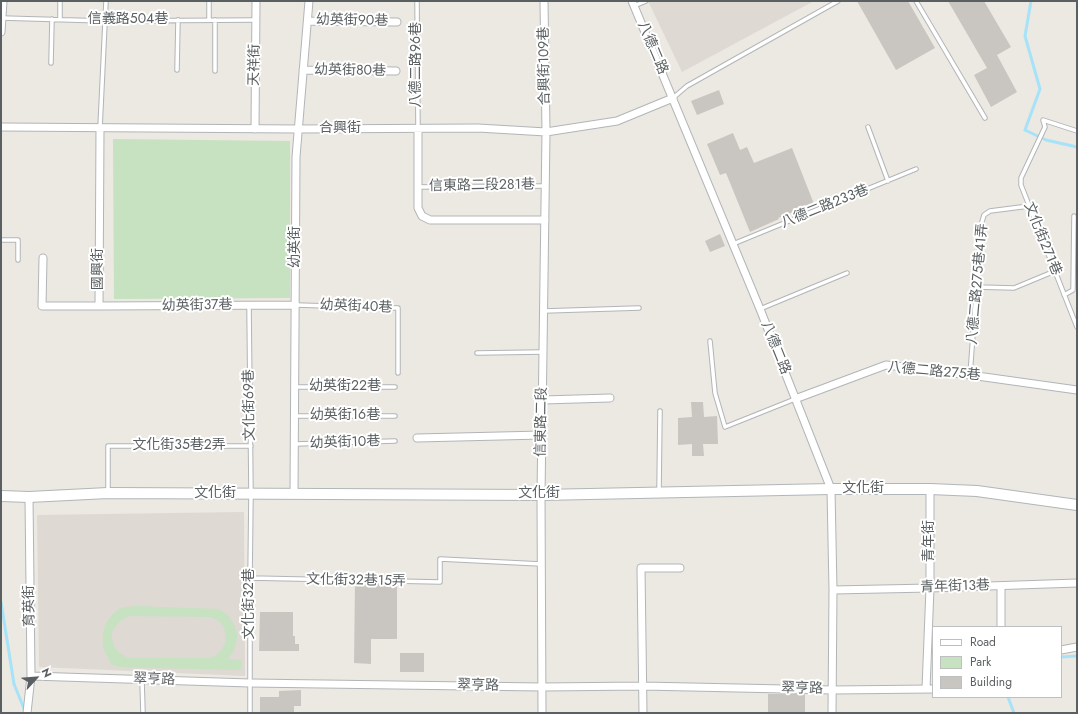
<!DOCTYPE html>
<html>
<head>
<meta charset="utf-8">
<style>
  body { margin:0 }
  #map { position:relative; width:1078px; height:714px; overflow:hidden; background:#ece8e2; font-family:Jost,sans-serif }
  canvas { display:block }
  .frame { position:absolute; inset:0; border:2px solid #5a5f61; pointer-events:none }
  .legend { position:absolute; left:932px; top:626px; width:130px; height:72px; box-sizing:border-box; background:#fff; border:1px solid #bdbfc0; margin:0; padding:5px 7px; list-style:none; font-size:12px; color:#5a5f61 }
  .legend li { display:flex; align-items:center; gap:8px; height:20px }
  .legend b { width:20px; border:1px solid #bdbfc0 }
  .north { position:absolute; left:16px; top:658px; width:40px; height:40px; -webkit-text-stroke:3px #fff; paint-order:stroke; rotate:64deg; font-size:11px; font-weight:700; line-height:16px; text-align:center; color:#5a5f61 }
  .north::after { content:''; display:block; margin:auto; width:14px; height:18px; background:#5a5f61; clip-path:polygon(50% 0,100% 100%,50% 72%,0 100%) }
</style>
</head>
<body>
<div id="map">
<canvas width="1078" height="714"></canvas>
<div class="frame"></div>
<ul class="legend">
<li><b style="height:5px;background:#fff"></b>Road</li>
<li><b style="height:11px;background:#c6e2c0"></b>Park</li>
<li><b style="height:11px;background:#c9c5c0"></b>Building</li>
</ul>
<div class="north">N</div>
</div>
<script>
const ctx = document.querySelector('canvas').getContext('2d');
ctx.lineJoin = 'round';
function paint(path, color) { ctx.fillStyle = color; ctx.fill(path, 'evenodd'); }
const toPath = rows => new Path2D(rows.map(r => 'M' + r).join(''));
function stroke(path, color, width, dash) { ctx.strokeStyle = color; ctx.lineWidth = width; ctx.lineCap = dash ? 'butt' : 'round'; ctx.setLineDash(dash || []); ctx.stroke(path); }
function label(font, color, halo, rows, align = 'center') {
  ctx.font = font + ' Jost,"Noto Sans TC",sans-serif'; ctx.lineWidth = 4; ctx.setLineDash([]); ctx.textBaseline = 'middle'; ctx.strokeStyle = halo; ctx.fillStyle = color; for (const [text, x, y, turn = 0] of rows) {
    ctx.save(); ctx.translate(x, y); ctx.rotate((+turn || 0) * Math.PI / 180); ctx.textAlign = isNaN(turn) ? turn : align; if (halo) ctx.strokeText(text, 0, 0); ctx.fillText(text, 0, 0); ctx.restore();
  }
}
const education = toPath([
  [648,1,814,1,682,72],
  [244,512,245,676,39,667,37,515]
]);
const green = toPath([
  [113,139,290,141,290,298,114,299],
  [134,606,219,609,229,616,235,627,237,633,237,639,234,650,228,659,241,660,241,670,119,667,111,664,103,647,103,635,104,628,108,620,115,612,121,608],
  [130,616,211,617,220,622,223,626,225,631,226,641,221,651,213,657,208,658,131,658,126,657,118,652,115,648,112,639,112,633,114,628,121,620]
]);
const stream = toPath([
  [1031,1,1025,36,1040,89,1025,130,1046,140,1077,147],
  [1,602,14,684,25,711],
  [1061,657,1077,656],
  [1008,697,1014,713]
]);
const building = toPath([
  [857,1,908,1,935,48,896,70],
  [948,1,984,1,1011,47,997,55,1017,92,991,107,974,75,987,68],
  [719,90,724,104,697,115,691,101],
  [733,133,740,150,747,147,754,163,792,148,814,204,778,218,779,219,750,232,726,173,720,175,707,144],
  [720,234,725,246,710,252,705,241],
  [691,402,703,402,704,417,717,416,718,444,703,444,704,456,692,456,692,444,678,445,678,418,692,417],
  [355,583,397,585,397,639,371,639,371,664,354,663],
  [260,612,293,612,293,636,295,636,295,644,299,644,299,651,259,651],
  [400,653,424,653,424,672,400,672],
  [301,690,301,706,294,706,294,712,260,712,260,697,279,697,279,691],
  [768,694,805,694,805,713,768,713]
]);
const lane = toPath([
  [417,1,418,128],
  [916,1,985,118],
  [634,6,646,1],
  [2,18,104,21,256,20],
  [60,19,60,1],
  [209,20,209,1],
  [51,63,52,19],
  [177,70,178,20],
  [215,71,215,20],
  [673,98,687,86,838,1],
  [868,127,888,181],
  [100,128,106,1],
  [1077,131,1043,120,1045,127,1021,178,1021,185,1077,327],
  [418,187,545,186],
  [1,240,18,240,18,260],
  [733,244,916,169],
  [976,287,1014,288,1055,271],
  [1064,295,1073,290,1074,216],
  [249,305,251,494,250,578,250,713],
  [296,305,398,308,398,373],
  [760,309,847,273],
  [544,311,639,308],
  [710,341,715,393,725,427,795,399],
  [477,353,543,352],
  [970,375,981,225,984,215,990,211,1029,206],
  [295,387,395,387],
  [295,416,395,416],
  [295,444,395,441],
  [659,491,660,411],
  [108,492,108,446,251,446],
  [250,578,440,582,440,559,541,564],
  [142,680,143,713]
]);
const street = toPath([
  [632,1,760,309,831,489,833,590,832,713],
  [308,21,397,22],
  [1,32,3,1],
  [303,70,396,71],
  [1,127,298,129,478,128,546,132,617,121,673,98],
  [255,129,256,1],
  [418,129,418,208,422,216,430,220,545,220],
  [43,258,42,306,99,306,100,128],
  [99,306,296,305],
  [795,399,886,365,970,375,1077,390],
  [543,400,610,398],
  [417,438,542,435],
  [294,494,296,157,309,1],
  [1001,586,1001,627],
  [833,590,930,588,1077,583],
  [1061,650,1077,647],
  [31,676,250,683,542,687,643,686,832,690,933,689],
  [926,689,930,588,930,489],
  [27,713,31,676,29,497],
  [542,713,541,495,546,132,544,1],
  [643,713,641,568,680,568]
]);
const secondary = toPath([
  [1,496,29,497,108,493,541,495,831,489,930,489,977,491,1077,505]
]);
const streetNames = [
  ["信義路504巷",128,20],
  ["幼英街90巷",352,21,1],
  ["八德二路",652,48,67],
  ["天祥街",255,65,-89],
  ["八德二路96巷",417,65,-90],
  ["合興街109巷",545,66,-91],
  ["幼英街80巷",350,71,1],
  ["合興街",340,129],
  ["信東路二段281巷",482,186,-1],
  ["八德二路233巷",825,207,-22],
  ["文化街271巷",1042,239,68],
  ["幼英街",296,247,-90],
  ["國興街",99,269,-90],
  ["八德二路275巷41弄",978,284,-85],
  ["幼英街37巷",197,306,-1],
  ["幼英街40巷",356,307,2],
  ["八德二路",775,348,68],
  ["八德二路275巷",934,372,5],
  ["幼英街22巷",345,387],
  ["文化街69巷",250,405,-91],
  ["幼英街16巷",345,416],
  ["信東路二段",542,422,-89],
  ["幼英街10巷",345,443,-2],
  ["文化街35巷2弄",179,446],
  ["文化街",863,489],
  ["文化街",215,494],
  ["文化街",539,494],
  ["青年街",930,541,-90],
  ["文化街32巷15弄",356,581,1],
  ["青年街13巷",955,587,-2],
  ["文化街32巷",250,604,-90],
  ["育英街",30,606,-91],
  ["翠亨路",154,680,2],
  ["翠亨路",478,686,1],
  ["翠亨路",802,689,1]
];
paint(education, '#ded9d3');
paint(green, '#c6e2c0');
stroke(stream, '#a6e3f8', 3);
paint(building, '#c9c5c0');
stroke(lane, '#b2b5b8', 5.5);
stroke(street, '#b2b5b8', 9);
stroke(secondary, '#b1b6b8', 12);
stroke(lane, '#fff', 3.5);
stroke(street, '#fff', 7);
stroke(secondary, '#fff', 10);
label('14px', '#5a5f61', '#fff', streetNames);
</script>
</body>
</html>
